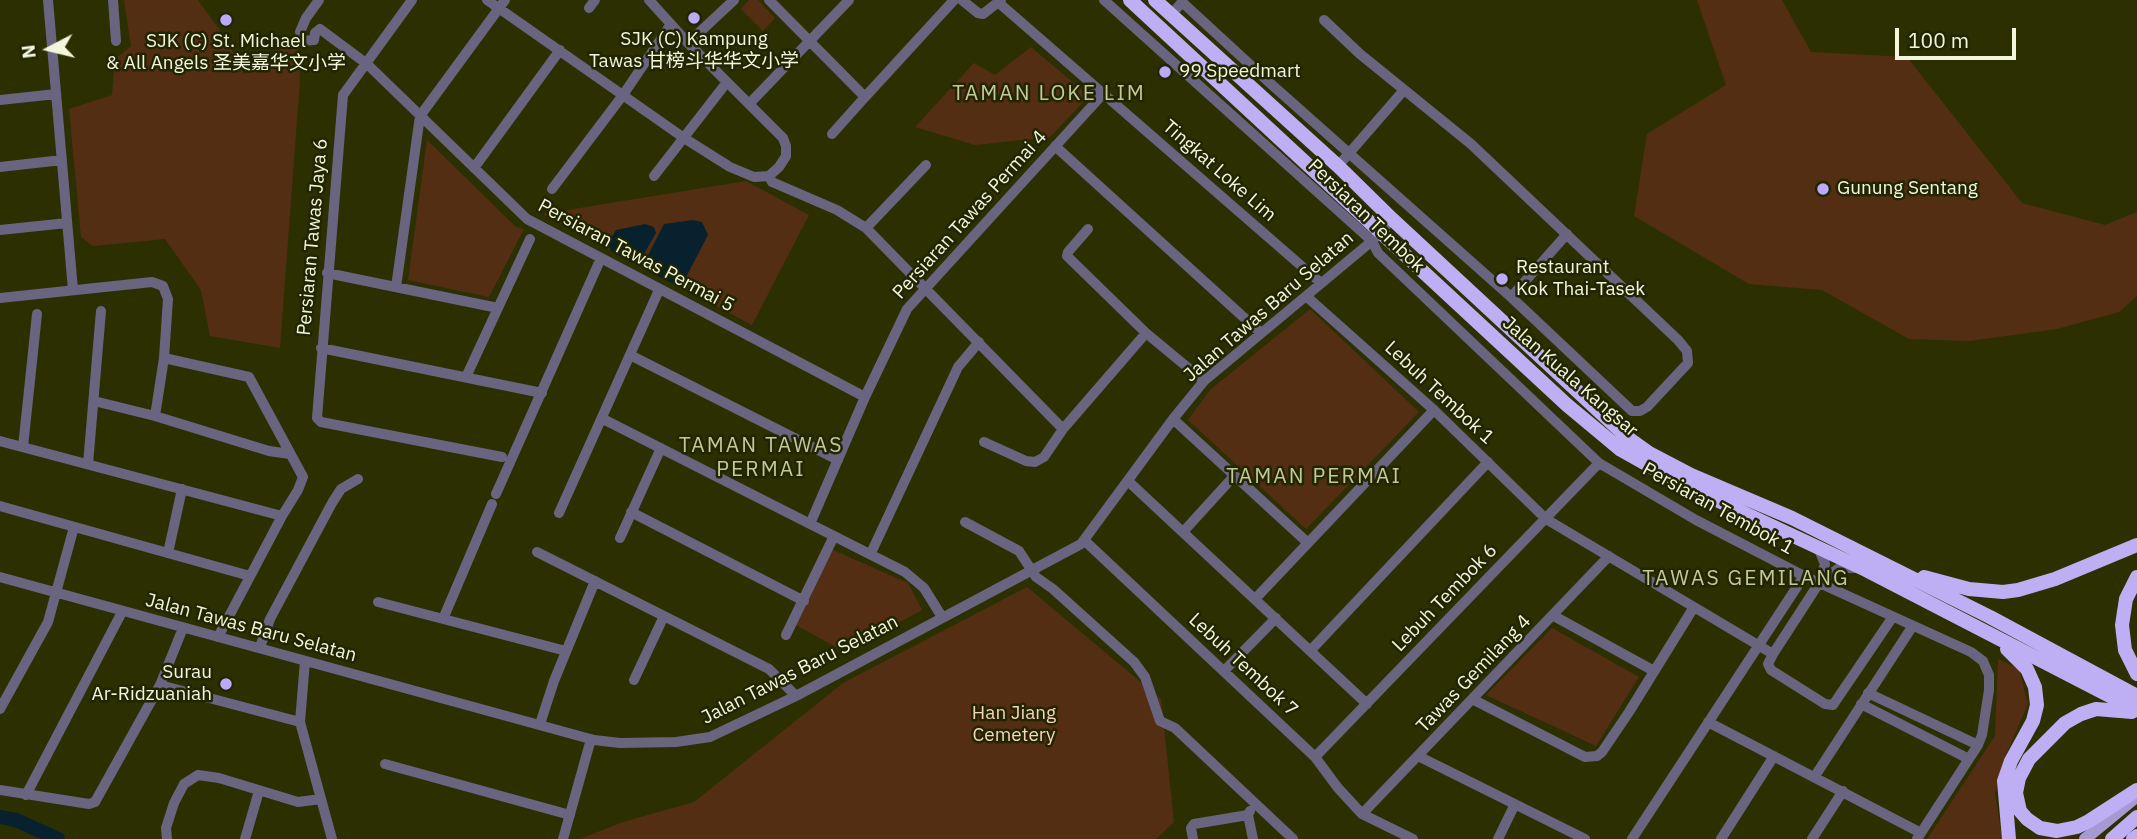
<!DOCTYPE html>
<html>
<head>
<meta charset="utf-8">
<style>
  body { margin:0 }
  #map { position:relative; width:2137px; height:839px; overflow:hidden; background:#2c3000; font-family:"IBM Plex Sans",sans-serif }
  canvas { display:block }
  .north { position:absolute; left:14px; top:14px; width:70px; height:70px; -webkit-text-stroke:5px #222502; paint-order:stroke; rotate:263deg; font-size:19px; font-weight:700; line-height:28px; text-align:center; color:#f2f6dc }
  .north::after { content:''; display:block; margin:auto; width:24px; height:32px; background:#f2f6dc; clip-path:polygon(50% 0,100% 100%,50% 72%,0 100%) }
  .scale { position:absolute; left:1895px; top:28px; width:121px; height:32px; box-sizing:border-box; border:4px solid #f2f6dc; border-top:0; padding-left:9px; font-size:21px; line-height:24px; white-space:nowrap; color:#f2f6dc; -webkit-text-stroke:5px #222502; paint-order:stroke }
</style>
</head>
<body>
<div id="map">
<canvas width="2137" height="839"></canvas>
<div class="north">N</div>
<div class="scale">100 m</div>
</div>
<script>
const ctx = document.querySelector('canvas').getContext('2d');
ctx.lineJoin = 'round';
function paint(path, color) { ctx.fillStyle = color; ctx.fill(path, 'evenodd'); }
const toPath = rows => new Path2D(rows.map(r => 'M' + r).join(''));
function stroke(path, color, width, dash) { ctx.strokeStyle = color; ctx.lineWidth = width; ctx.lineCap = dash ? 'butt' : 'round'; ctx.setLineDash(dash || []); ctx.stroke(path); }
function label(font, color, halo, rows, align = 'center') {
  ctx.font = font + ' "IBM Plex Sans","Noto Sans SC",sans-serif'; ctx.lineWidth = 5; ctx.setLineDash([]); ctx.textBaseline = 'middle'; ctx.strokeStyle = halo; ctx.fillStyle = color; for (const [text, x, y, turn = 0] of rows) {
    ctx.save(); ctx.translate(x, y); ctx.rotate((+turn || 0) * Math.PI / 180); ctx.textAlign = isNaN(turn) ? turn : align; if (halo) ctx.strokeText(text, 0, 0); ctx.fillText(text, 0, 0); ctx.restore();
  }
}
const green = toPath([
  [124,0,198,0,226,39,244,74,297,37,300,80,280,348,210,336,201,290,165,239,93,246,81,237,69,109,112,95,115,59,131,46],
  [749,0,758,0,775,18,763,31,741,9],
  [1697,0,1782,0,1811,52,1907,57,2022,203,2105,225,2137,212,2137,296,2119,312,2057,329,1969,341,1909,339,1822,290,1749,284,1634,216,1647,134,1726,85],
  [1031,47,1089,96,1050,137,975,145,915,127,974,63,995,75],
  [427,140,516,227,524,229,489,297,408,280],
  [746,181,809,215,752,325,543,214],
  [1310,309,1419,412,1306,529,1188,420,1210,390],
  [833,550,908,583,922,610,845,652,794,624],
  [1027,587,1161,699,1174,822,1156,839,580,839,623,822,694,802,843,683],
  [1552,628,1639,677,1596,746,1486,695],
  [1998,659,2019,669,2028,704,2005,757,1995,793,2002,839,1927,839,1995,736]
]);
const water = toPath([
  [693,220,702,222,708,235,683,283,674,284,647,271,645,261,664,224],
  [645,224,654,227,656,233,640,261,630,262,611,251,608,244,616,230]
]);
const river = toPath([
  [0,817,16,820,58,839]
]);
const minor = toPath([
  [48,0,73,290],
  [113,0,116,41],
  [319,0,306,18,300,32,302,41,314,40,315,33,320,29,367,64,527,219,865,397],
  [412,0,343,95,317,418,321,422,502,457],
  [487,0,684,138,730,167,754,177,769,176],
  [649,0,688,43,783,138,786,146,786,156,779,167,769,176],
  [769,0,865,97,954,0],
  [962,0,978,13,983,14,1001,0],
  [1104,0,1372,241,1378,253,1599,463,1696,520,1804,576,1971,652,1983,661,1989,675,1989,690,1982,735,1978,745,1917,839],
  [999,3,1321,283],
  [589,8,595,0],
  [1172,14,1182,2,1271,84,1511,297,1632,411,1640,411,1647,407,1688,363,1687,351,1678,340,1471,144,1360,54,1324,20],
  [688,43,734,0],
  [0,100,56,94],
  [750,103,849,0],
  [832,134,865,97],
  [1055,146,1261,333],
  [1338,166,1404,90],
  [0,167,62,160],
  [474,168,560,50],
  [654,176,727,82],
  [769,176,772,182,837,210,866,228,1063,429],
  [552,189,623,95,671,24],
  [866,228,926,165],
  [1088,229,1068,252,1067,256,1146,333,1204,381],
  [0,230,67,223],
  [327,273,498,308],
  [396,287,420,116,505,0],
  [1306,296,1434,410,1546,519,1773,654,1819,583,1825,564,1818,547],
  [1511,297,1567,234],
  [0,298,152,282,163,286,168,299,164,358,155,416],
  [321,348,542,393],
  [630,355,838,460],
  [164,358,249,377,303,477,298,490,282,516,218,637],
  [466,377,530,239],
  [94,401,155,416,269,451,290,454],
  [603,419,905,572,924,588,942,617],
  [1173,419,1308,543],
  [0,441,282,516],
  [984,442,1026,461,1035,462,1044,457,1063,429,1146,333],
  [23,447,37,314],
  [88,464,101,311],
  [1128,481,1367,704],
  [496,494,601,258],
  [0,506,250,576],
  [631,512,804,601],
  [559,513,659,290],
  [965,522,1019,551,1036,577,1053,589,1134,662,1145,677,1160,721,1175,728,1293,839],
  [810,524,865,397,907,309,1103,94],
  [1183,532,1234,476],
  [620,538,661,448],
  [1085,541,1315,757,1338,788,1362,814,1413,839],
  [537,552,769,669,796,696],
  [168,553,182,489],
  [871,553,958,367,979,342],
  [0,577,594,740,620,743,676,742,710,737,796,696,1081,544,1173,419,1204,381,1372,241,1392,219],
  [1821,581,1839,568,1856,568],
  [1255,599,1434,410],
  [378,602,566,651],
  [1554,616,1654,671],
  [443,619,492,504],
  [786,635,834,536],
  [260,647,270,619,332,503,341,489,358,479],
  [1310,651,1488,462],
  [1773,654,1768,664,1771,670,1825,704,1833,705,1892,618],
  [305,661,300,722,332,839],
  [1224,671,1276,618],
  [634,680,664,616],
  [160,685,300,722],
  [1868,693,1978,745],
  [1474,700,1585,757,1597,756,1602,752,1629,712,1694,607],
  [1861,704,1969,759],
  [0,709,48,622,74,527],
  [1708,722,1921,833],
  [540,724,554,681,595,581],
  [1418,756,1585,839],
  [1315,757,1599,463],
  [385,764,570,815],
  [1815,776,1912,627],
  [0,790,89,804,95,802,160,685,183,628],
  [26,795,122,612],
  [1250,811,1248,815,1253,839],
  [1362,814,1609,556],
  [167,839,166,828,174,803,184,784,198,775,219,778,298,802,321,799],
  [245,839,259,791],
  [563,839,591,739],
  [1193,839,1191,828,1194,824,1248,815],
  [1498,839,1515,804],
  [1632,839,1804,576],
  [1721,839,1774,756],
  [1812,839,1843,791]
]);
const major = toPath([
  [2085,839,2136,797]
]);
const highway = toPath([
  [1130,0,1567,405,1621,450,1678,482,1866,570,2137,710],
  [1155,0,1338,166,1392,219,1628,438,1649,453,1691,475,1792,518,1990,617,2137,696],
  [1924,577,1969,589,2003,592,2018,590,2055,579,2137,545],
  [2137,577,2126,599,2122,625,2125,650,2137,674],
  [2007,649,2027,669,2035,687,2037,705,2033,721,2011,761,2004,781,2009,839],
  [2132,712,2096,709,2081,714,2065,723,2029,759,2019,778,2016,793,2020,811,2027,819,2040,828,2057,831,2077,827,2089,821,2137,790],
  [2112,839,2137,817],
  [2133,839,2137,836]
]);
const markers = [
  [694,18,7,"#bbaaf6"],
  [226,20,7,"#bbaaf6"],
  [1165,72,7,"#bbaaf6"],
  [1823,189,7,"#bbaaf6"],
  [1502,279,7,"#bbaaf6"],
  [226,684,7,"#bbaaf6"]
];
const poiNames = [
  ["SJK (C) Kampung",694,40,"center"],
  ["Tawas 甘榜斗华华文小学",694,62,"center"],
  ["SJK (C) St. Michael",226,42,"center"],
  ["& All Angels 圣美嘉华文小学",226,64,"center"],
  ["99 Speedmart",1179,72],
  ["Gunung Sentang",1837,189],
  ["Restaurant",1516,268],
  ["Kok Thai-Tasek",1516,290],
  ["Surau",212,673,"right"],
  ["Ar-Ridzuaniah",212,695,"right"]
];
const streetNames = [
  ["Tingkat Loke Lim",1219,171,41],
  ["Persiaran Tawas Permai 4",970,215,-48],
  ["Persiaran Tembok",1366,216,44],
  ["Persiaran Tawas Jaya 6",313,237,-85],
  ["Persiaran Tawas Permai 5",636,256,28],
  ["Jalan Tawas Baru Selatan",1269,307,-41],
  ["Jalan Kuala Kangsar",1570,377,41],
  ["Lebuh Tembok 1",1439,393,43],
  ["Persiaran Tembok 1",1718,509,29],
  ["Lebuh Tembok 6",1445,598,-46],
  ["Jalan Tawas Baru Selatan",251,628,15],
  ["Lebuh Tembok 7",1243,665,43],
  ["Jalan Tawas Baru Selatan",800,670,-27],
  ["Tawas Gemilang 4",1474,674,-46]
];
const parkNames = [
  ["Han Jiang",1014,714],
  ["Cemetery",1014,736]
];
const neighbourhoodNames = [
  ["TAMAN LOKE LIM",1049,94],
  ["TAMAN TAWAS",761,446],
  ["PERMAI",761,470],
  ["TAMAN PERMAI",1314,477],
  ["TAWAS GEMILANG",1746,579]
];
paint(green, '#542e13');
paint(water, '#07212e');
stroke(river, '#07212e', 14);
stroke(minor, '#696480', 10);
stroke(major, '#a69ad4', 12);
stroke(highway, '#beaff5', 14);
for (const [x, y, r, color] of markers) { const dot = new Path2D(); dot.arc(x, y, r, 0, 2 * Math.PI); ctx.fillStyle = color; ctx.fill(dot); stroke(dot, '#222502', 2.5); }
label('19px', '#f2f6dc', '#222502', poiNames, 'left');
label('19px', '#f2f6dc', '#222502', streetNames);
label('19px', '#f8d4bc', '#222502', parkNames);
ctx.letterSpacing = '2px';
label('21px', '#c3ca97', '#222502', neighbourhoodNames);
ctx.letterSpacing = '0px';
</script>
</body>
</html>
